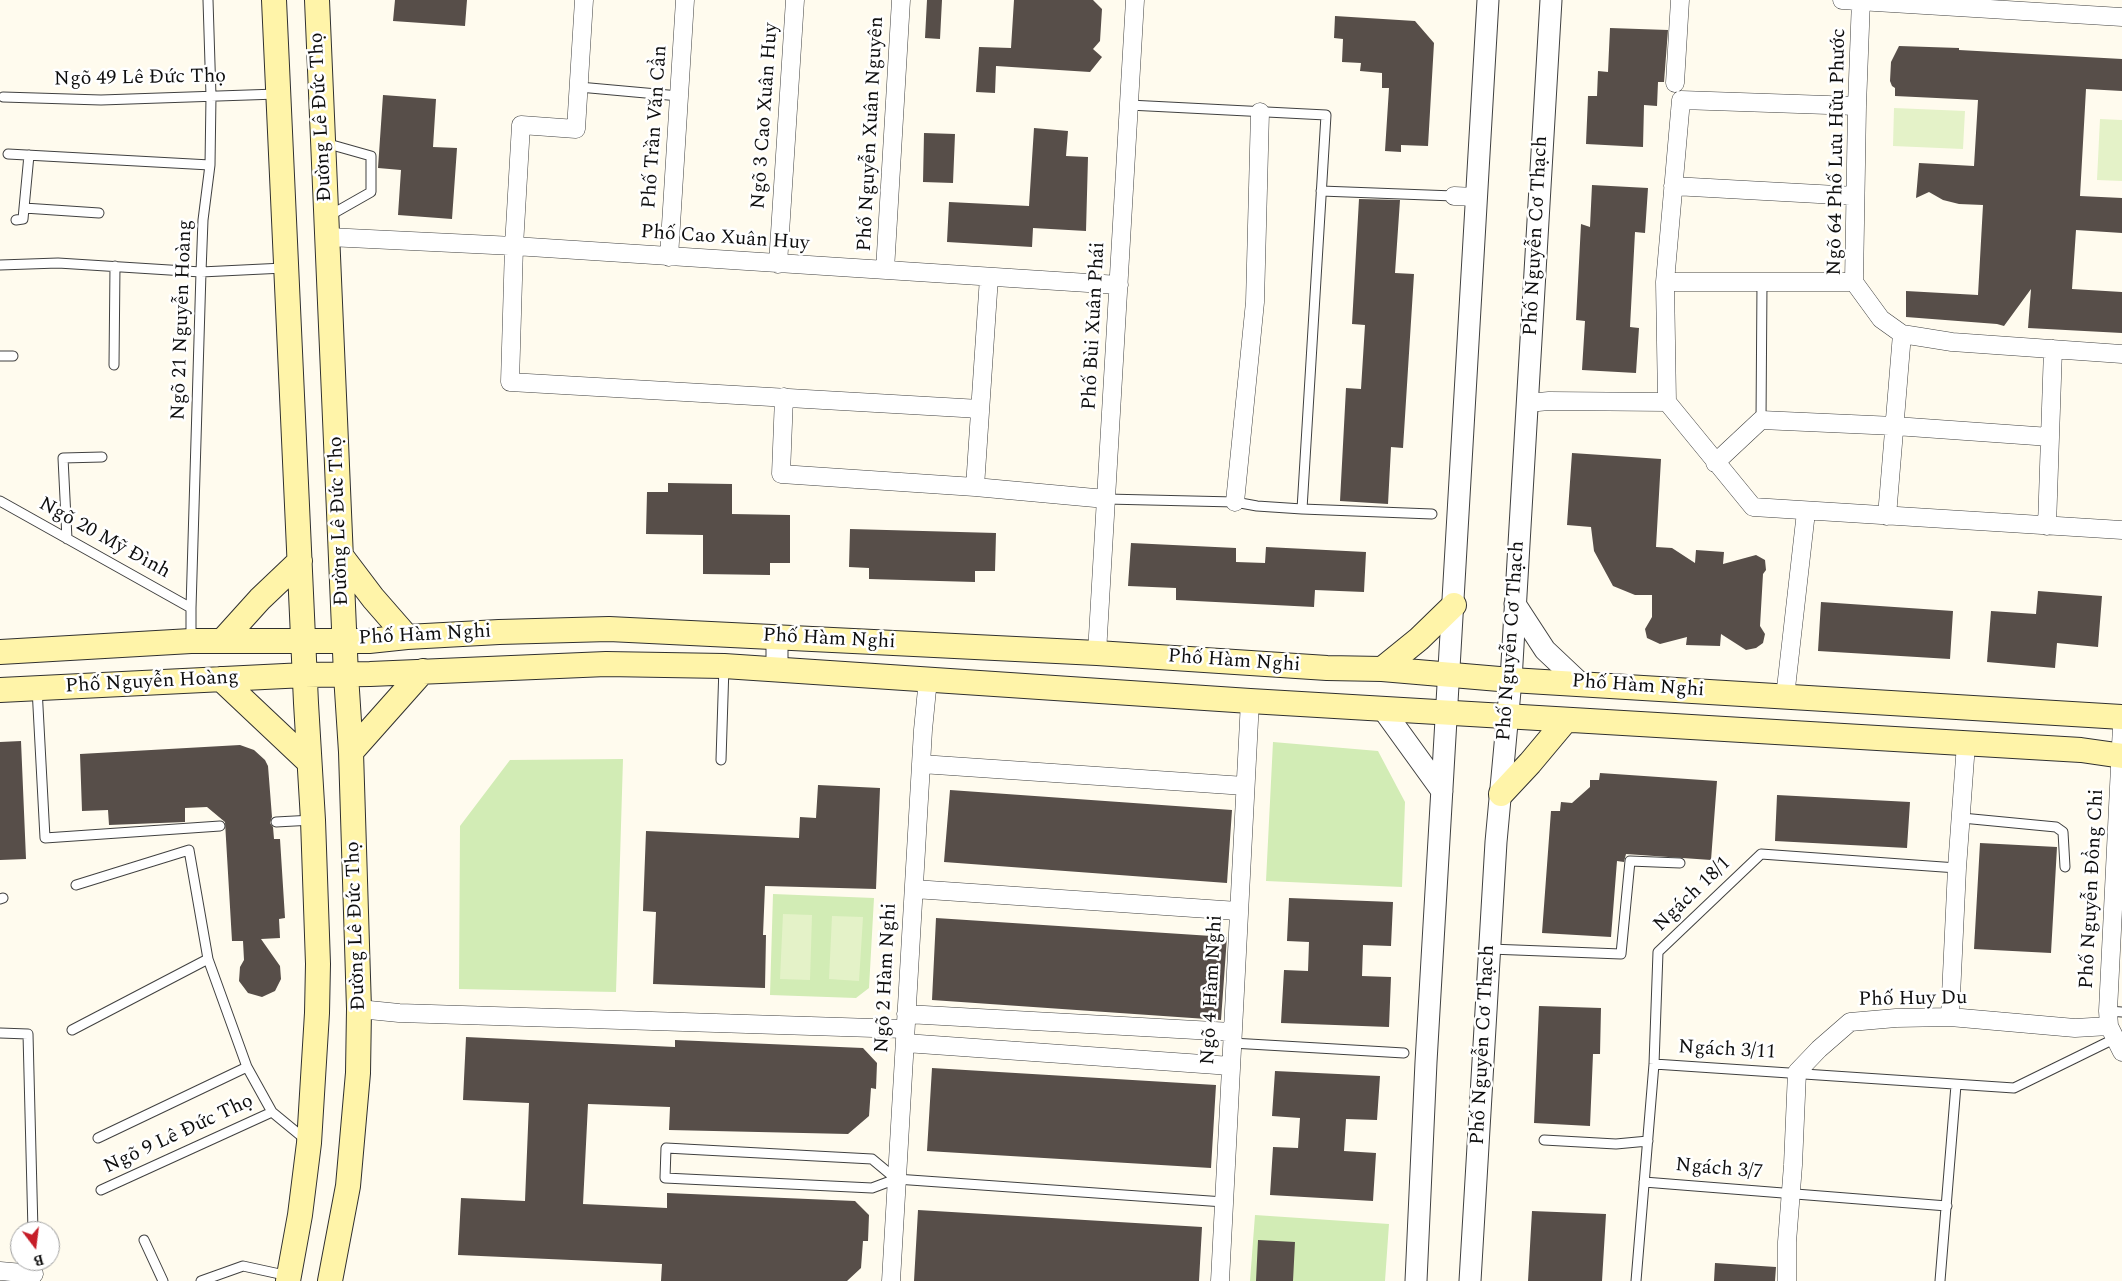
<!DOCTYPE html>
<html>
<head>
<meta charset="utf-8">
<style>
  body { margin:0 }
  #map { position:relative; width:2122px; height:1281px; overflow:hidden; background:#fffbee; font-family:Spectral,serif }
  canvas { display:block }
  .north { position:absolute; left:10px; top:1221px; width:50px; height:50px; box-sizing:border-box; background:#fff; border:1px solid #9f9f9f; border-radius:50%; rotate:165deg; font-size:14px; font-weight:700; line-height:20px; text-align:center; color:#0e0e0e }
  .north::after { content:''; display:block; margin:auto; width:18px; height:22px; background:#c61d28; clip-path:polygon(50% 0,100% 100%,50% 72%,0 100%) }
</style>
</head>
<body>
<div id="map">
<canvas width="2122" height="1281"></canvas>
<div class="north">B</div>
</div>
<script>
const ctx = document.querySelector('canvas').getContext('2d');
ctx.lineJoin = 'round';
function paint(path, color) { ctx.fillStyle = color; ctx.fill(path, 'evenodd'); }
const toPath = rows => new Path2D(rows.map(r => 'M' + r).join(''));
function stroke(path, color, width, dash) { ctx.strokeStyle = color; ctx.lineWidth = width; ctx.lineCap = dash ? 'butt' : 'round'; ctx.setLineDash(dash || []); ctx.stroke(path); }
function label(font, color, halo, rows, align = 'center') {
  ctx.font = font + ' Spectral,serif'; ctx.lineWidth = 5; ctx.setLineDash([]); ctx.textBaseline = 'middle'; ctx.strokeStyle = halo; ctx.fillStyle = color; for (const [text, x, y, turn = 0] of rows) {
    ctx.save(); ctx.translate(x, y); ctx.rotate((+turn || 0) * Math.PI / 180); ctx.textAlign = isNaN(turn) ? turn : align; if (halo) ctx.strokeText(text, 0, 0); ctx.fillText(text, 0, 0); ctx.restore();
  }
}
const green = toPath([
  [1273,742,1378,751,1405,802,1402,887,1266,881],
  [623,759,616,992,459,989,460,826,510,760],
  [773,894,874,898,869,988,856,998,770,995],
  [1255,1215,1389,1224,1385,1281,1250,1281]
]);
const pitch = toPath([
  [1894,108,1965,111,1963,149,1893,146],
  [2100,119,2122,120,2122,181,2097,180],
  [783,914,812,915,810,980,780,979],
  [832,916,863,917,859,981,829,979]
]);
const building = toPath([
  [395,0,467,0,465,26,393,21],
  [927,0,942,0,940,39,925,38],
  [1014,0,1093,0,1102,9,1100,41,1093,49,1102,57,1090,72,996,66,995,93,976,92,979,47,1011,48],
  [1335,16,1415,21,1434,43,1428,146,1401,145,1401,152,1385,151,1389,88,1382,88,1382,73,1360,71,1361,63,1342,62,1343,39,1334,38],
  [1610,28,1668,30,1664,82,1658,82,1657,106,1644,105,1643,147,1586,144,1588,96,1597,96,1598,71,1608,72],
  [1899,46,1959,48,1959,50,2122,59,2122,91,2086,89,2080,196,2122,198,2122,233,2076,230,2072,289,2122,292,2122,333,2028,328,2031,289,2004,326,1997,324,1906,317,1906,291,1978,295,1983,205,1959,204,1943,200,1929,192,1916,198,1919,163,1974,166,1978,100,1895,96,1895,88,1892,86,1890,81,1891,62],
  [383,95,436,99,433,147,457,148,452,219,398,215,401,170,378,168],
  [1034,128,1068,131,1066,156,1088,157,1086,231,1033,228,1032,247,947,242,949,202,1029,206],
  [924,133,955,134,953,183,923,182],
  [1592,185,1648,188,1645,233,1635,232,1630,327,1639,328,1636,373,1582,370,1585,321,1576,320,1581,224,1590,227],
  [1359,199,1400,200,1395,273,1414,274,1403,448,1391,447,1388,504,1340,501,1346,388,1361,389,1365,325,1352,324],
  [1572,453,1661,459,1656,547,1672,548,1695,563,1696,550,1724,552,1723,564,1756,555,1765,560,1766,570,1763,574,1760,626,1765,634,1763,643,1756,648,1746,650,1721,634,1720,646,1686,645,1687,637,1660,644,1647,638,1645,629,1652,617,1652,595,1635,595,1613,586,1594,551,1591,527,1567,525],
  [668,483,732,484,732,514,790,515,790,563,770,563,770,575,703,574,703,535,646,534,647,492,668,492],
  [850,529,996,533,995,571,975,571,975,582,869,579,869,568,849,567],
  [1131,543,1236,548,1236,562,1265,563,1266,547,1366,552,1364,592,1315,590,1314,607,1176,600,1176,588,1128,586],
  [2038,591,2102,596,2098,647,2057,643,2055,668,1987,662,1991,611,2036,614],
  [1821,602,1953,611,1950,659,1818,651],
  [21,741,26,859,0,860,0,742],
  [240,745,254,750,265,760,268,766,272,817,270,823,273,827,274,839,280,839,285,918,279,919,280,938,261,939,280,966,281,979,275,991,262,997,248,993,239,981,240,967,244,960,243,941,232,941,225,822,207,807,185,808,185,822,109,825,108,810,82,811,80,754],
  [1600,773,1717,781,1711,860,1626,854,1624,862,1617,861,1611,937,1542,933,1551,811,1560,811,1561,802,1572,803,1590,787,1590,780,1599,780],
  [818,785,880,788,876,889,765,886,763,935,766,935,765,988,653,984,656,912,643,911,646,831,799,838,800,817,816,818],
  [950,790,1232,810,1227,883,944,862],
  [1777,795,1910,802,1907,848,1775,841],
  [1980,843,2057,847,2051,953,1974,949],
  [1289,898,1393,902,1391,946,1363,945,1362,976,1391,977,1389,1027,1281,1023,1284,970,1308,971,1309,942,1287,941],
  [936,918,1227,937,1221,1020,932,1000],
  [1539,1006,1601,1008,1600,1054,1593,1054,1590,1126,1534,1123],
  [466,1037,675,1047,675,1040,863,1048,877,1063,876,1089,871,1088,869,1116,848,1134,669,1130,670,1107,588,1104,583,1204,667,1208,667,1193,855,1201,869,1215,868,1241,863,1241,861,1268,847,1281,661,1281,662,1264,458,1255,461,1198,525,1201,529,1103,463,1100],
  [932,1068,1216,1085,1211,1168,927,1151],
  [1275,1071,1380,1076,1377,1120,1346,1119,1344,1151,1376,1153,1373,1201,1270,1195,1273,1147,1298,1148,1300,1118,1272,1116],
  [918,1210,1202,1227,1199,1281,914,1281],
  [1532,1211,1606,1214,1602,1281,1528,1281],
  [1258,1240,1295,1242,1293,1281,1256,1281],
  [1715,1263,1776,1267,1775,1281,1714,1281]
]);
const service = toPath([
  [579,87,679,96],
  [3,97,101,100,277,94],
  [325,143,371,156,371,192,327,217],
  [8,154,210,165],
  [29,155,24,208,99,213],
  [1321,191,1454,196],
  [16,220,23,219,24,208],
  [0,265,58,263,201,272,284,268],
  [0,356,13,356],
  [114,365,115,266],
  [1761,420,1762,283],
  [1106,499,1235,502,1257,506,1302,509,1326,115,1129,105],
  [0,501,191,608],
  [1302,509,1432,514],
  [67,539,63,458,102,457],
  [191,639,191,608,201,272,203,220,210,165,211,96,208,0],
  [37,688,45,838,220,826],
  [721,760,724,666],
  [1962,818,2056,827,2063,832,2065,867],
  [276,822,313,820],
  [76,885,189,850,208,959,247,1067,272,1112,306,1140],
  [0,899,3,898],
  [1490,949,1621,954,1630,861,1680,863],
  [2108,1011,2122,1012],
  [72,1030,208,959],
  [0,1033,28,1034,33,1231],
  [1232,1043,1404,1053],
  [1654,1064,2014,1088,2114,1039],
  [98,1138,247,1067],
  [1544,1140,1616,1144,1648,1141],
  [896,1179,872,1159,666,1148,665,1178,872,1188,896,1179,1224,1202],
  [1644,1182,1947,1206],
  [101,1190,272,1112],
  [144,1240,163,1281],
  [201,1281,243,1266,289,1276],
  [1636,1281,1654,1064,1658,952,1761,854,1957,868],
  [1940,1281,1956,1085]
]);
const minor = toPath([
  [584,0,576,129,521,125,514,246,510,382,980,409],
  [1842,0,2122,17],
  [1861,0,1857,106,1854,282,1881,319,1902,334,1952,342,2122,354],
  [1675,83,1680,0],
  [1857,106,1681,100,1665,282,1667,402,1753,507,2122,530],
  [1673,186,1855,196],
  [1454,196,1476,197],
  [328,237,514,246,1119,285],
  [669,257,685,0],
  [778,264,795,0],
  [885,270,901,0],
  [1665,282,1854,282],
  [784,397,781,474,975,487,1106,499],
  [1527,403,1549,401,1667,402],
  [1715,463,1761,420,1895,426,2050,437],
  [975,487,989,277],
  [1235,502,1255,302,1260,112],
  [1887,516,1902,334],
  [2047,526,2053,349],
  [1097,653,1135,0],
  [1785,697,1806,512],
  [2122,726,2108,1011,2109,1026,2122,1052],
  [921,764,1245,786],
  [914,889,1238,911],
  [359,1009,399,1013,905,1029],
  [906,1014,1232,1032],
  [1950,1017,1957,868,1966,744],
  [905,1043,1231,1066],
  [0,1271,34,1274],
  [891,1281,923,730,928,679],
  [1220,1281,1250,701],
  [1787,1281,1787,1242,1793,1165,1797,1072,1819,1049,1850,1022,1896,1018,1950,1017,2075,1028,2109,1026]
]);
const tertiary = toPath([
  [1515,604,1545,650,1580,683],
  [777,670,777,638],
  [1382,708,1442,791],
  [1416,1281,1426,1062,1488,0],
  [1470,1281,1496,842,1511,680,1551,0]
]);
const secondary = toPath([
  [274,0,306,703,313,820,318,964,317,1013,309,1143,300,1215,288,1281],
  [317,0,346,675,351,752,359,1009,358,1073,348,1186,330,1281],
  [342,557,373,598,407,637],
  [223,640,260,599,300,561],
  [0,652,191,641,369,641,407,637,499,632,609,629,1097,653,1327,668,1382,669,1511,680,2122,717],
  [1382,669,1419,639,1454,605],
  [221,679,309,762],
  [0,690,305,675,370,674,606,664,724,666,1250,701,2081,750,2122,756],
  [351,752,423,671],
  [1501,794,1530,763,1566,720]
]);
const streetNames = [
  ["Ngõ 49 Lê Đức Thọ",140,79,-1],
  ["Ngõ 3 Cao Xuân Huy",766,116,-86],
  ["Đường Lê Đức Thọ",322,117,-93],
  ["Phố Trần Văn Cẩn",656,127,-86],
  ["Phố Nguyễn Xuân Nguyên",872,134,-87],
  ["Ngõ 64 Phố Lưu Hữu Phước",1838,152,-89],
  ["Phố Nguyễn Cơ Thạch",1537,236,-87],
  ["Phố Cao Xuân Huy",725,239,4],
  ["Ngõ 21 Nguyễn Hoàng",183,320,-88],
  ["Phố Bùi Xuân Phái",1095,326,-87],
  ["Đường Lê Đức Thọ",340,521,-92],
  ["Ngõ 20 Mỹ Đình",104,539,29],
  ["Phố Hàm Nghi",425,636,-3],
  ["Phố Hàm Nghi",829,640,3],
  ["Phố Nguyễn Cơ Thạch",1512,641,-86],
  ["Phố Hàm Nghi",1234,662,4],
  ["Phố Nguyễn Hoàng",152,683,-3],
  ["Phố Hàm Nghi",1638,687,4],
  ["Phố Nguyễn Đổng Chi",2093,889,-87],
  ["Ngách 18/1",1693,895,-44],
  ["Đường Lê Đức Thọ",357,926,-92],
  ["Ngõ 2 Hàm Nghi",887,978,-87],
  ["Ngõ 4 Hàm Nghi",1213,990,-87],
  ["Phố Huy Du",1913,1000,-1],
  ["Phố Nguyễn Cơ Thạch",1484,1045,-87],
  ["Ngách 3/11",1727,1051,3],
  ["Ngõ 9 Lê Đức Thọ",179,1135,-25],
  ["Ngách 3/7",1719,1170,5]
];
paint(green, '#d2ecb5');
paint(pitch, '#e4f2c8');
paint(building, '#574e49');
stroke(service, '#414141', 11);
stroke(minor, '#414141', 19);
stroke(tertiary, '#414141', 23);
stroke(secondary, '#303030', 26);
stroke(service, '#fff', 9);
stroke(minor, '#fff', 18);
stroke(tertiary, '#fff', 21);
stroke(secondary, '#fff4a9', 24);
label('20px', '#0e0e0e', '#fff', streetNames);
</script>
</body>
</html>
